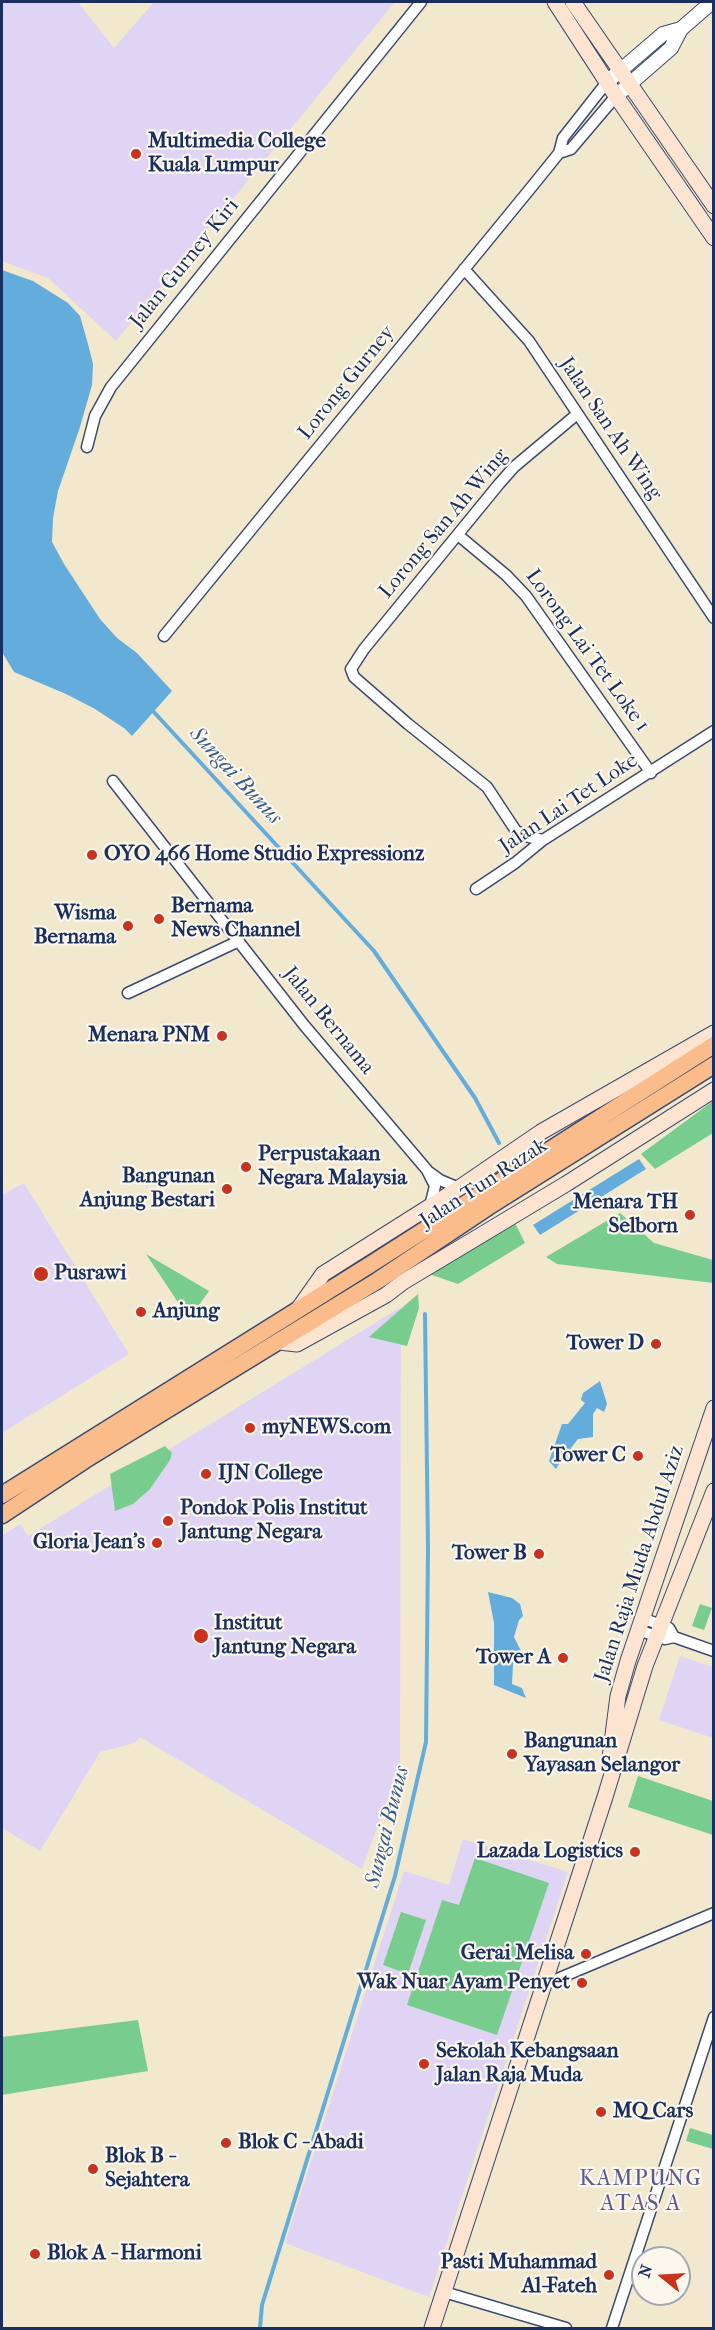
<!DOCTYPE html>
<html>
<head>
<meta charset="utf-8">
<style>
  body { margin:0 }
  #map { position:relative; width:715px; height:2330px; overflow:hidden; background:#f2e8ce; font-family:"IM FELL French Canon",serif }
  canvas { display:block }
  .frame { position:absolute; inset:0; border:3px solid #1b2f5e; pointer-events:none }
  .north { position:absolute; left:631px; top:2246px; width:60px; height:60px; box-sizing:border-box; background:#fbf7ec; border:2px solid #a1a7b3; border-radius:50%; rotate:288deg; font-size:16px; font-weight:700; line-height:24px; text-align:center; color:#1b2f5e }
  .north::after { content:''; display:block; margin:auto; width:21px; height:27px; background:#c8321e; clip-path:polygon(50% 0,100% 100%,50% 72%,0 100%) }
</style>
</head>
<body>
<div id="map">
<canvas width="715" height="2330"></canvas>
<div class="frame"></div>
<div class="north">N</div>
</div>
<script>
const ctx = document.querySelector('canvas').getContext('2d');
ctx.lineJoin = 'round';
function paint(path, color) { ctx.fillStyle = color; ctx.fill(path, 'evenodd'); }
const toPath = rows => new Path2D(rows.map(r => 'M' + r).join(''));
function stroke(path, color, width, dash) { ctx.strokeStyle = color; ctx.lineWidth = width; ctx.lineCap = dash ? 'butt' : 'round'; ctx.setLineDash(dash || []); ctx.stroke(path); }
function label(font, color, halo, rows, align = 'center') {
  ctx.font = font + ' "IM FELL French Canon",serif'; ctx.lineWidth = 4.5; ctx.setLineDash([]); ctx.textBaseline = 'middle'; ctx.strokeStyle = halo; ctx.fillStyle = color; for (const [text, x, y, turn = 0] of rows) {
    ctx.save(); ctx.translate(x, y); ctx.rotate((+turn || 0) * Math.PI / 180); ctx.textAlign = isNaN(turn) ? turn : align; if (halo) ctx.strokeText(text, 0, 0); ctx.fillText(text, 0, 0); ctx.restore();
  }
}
const built = toPath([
  [2,2,78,2,114,48,154,2,395,2,116,341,48,278,2,261],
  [24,1183,129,1354,2,1433,2,1195],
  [401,1307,400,1766,362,1869,140,1737,135,1743,100,1752,40,1851,2,1828,2,1536,20,1524,28,1536],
  [680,1656,713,1667,713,1738,659,1720],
  [463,1839,568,1872,429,2297,285,2243,404,1871,449,1885]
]);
const green = toPath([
  [713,1101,713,1133,655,1169,641,1154],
  [620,1213,654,1243,713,1260,713,1283,557,1264,546,1257],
  [515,1223,525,1243,458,1284,429,1274],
  [146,1254,209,1291,189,1319],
  [418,1294,419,1308,407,1346,369,1337],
  [165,1446,172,1453,170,1460,150,1489,133,1504,115,1511,110,1474],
  [700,1604,712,1608,704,1630,692,1626],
  [638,1776,713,1801,713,1835,628,1807],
  [475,1858,549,1883,497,2035,407,2005,442,1900,459,1905],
  [401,1912,426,1920,408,1974,383,1965],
  [138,2020,148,2071,2,2095,2,2037],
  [690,2128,713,2135,713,2149,686,2141]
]);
const water = toPath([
  [2,270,33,281,68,303,80,316,88,344,93,364,92,385,80,427,58,491,53,518,52,542,64,564,100,619,117,638,137,653,172,691,132,736,124,728,95,709,66,694,14,672,2,652],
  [639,1159,646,1169,540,1235,533,1225],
  [600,1381,607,1404,604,1412,597,1408,593,1414,593,1437,578,1439,571,1448,570,1460,560,1462,556,1469,549,1461,562,1424,568,1424,585,1403,581,1400,583,1393],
  [488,1592,512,1598,520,1604,523,1616,519,1620,514,1637,524,1657,513,1664,512,1684,522,1688,526,1698,494,1685,494,1623]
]);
const stream = toPath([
  [152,710,374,951,475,1098,499,1143],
  [260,2328,262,2305,395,1876,426,1742,428,1549,425,1314]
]);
const minor = toPath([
  [559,153,571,149,616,96],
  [464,269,529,341,714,618],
  [87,447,95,416,111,387,421,2],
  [458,535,506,575,526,596,651,773],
  [164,636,534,184,559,153,563,138,607,82],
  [113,781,304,1025,427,1170,435,1186,430,1206],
  [543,840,529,837,516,831,487,787,408,724,354,677,351,669,364,649,499,484,514,467,576,415],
  [476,889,515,863,543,840,714,731],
  [128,993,239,941],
  [429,1172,440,1180,459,1188],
  [642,1618,669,1628,674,1637],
  [638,1630,665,1639,674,1637,714,1651],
  [543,1985,714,1913],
  [444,2292,566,2328],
  [612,2328,714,2017]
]);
const tertiary = toPath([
  [607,82,663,34,681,29],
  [616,96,671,48,681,29,712,2]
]);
const secondary = toPath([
  [555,2,616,96,714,238],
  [573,2,714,206],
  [299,1308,323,1274,459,1188,541,1132,714,1033],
  [279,1342,297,1344,386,1295,403,1282,566,1184,714,1090],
  [610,1758,618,1696,628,1661,714,1408],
  [432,2328,605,1797,645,1666,714,1491]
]);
const primary = toPath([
  [2,1495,368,1266,714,1045],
  [2,1515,85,1460,377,1281,488,1207,714,1065]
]);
const markers = [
  [136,154,6,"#c8321e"],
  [92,855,6,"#c8321e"],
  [159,919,6,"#c8321e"],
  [128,926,6,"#c8321e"],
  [222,1036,6,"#c8321e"],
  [246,1167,6,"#c8321e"],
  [227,1189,6,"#c8321e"],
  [690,1215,6,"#c8321e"],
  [41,1274,8,"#c8321e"],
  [141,1312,6,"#c8321e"],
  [656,1344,6,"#c8321e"],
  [250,1428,6,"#c8321e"],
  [638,1456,6,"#c8321e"],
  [206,1474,6,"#c8321e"],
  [168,1521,6,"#c8321e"],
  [157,1543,6,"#c8321e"],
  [539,1554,6,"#c8321e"],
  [201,1636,8,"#c8321e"],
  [563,1658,6,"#c8321e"],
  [512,1754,6,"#c8321e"],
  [635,1852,6,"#c8321e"],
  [586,1954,6,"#c8321e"],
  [582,1983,6,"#c8321e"],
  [424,2064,6,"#c8321e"],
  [601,2112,6,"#c8321e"],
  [226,2143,6,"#c8321e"],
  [93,2169,6,"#c8321e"],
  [35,2254,6,"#c8321e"],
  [609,2275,6,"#c8321e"]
];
const poiNames = [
  ["Multimedia College",148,142],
  ["Kuala Lumpur",148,166],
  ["OYO 466 Home Studio Expressionz",104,855],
  ["Bernama",171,907],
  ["News Channel",171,931],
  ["Wisma",116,914,"right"],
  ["Bernama",116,938,"right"],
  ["Menara PNM",210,1036,"right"],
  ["Perpustakaan",258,1155],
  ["Negara Malaysia",258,1179],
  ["Bangunan",215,1177,"right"],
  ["Anjung Bestari",215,1201,"right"],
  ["Menara TH",678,1203,"right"],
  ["Selborn",678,1227,"right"],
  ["Pusrawi",54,1274],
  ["Anjung",153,1312],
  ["Tower D",644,1344,"right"],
  ["myNEWS.com",262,1428],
  ["Tower C",626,1456,"right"],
  ["IJN College",218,1474],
  ["Pondok Polis Institut",180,1509],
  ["Jantung Negara",180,1533],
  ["Gloria Jean's",145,1543,"right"],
  ["Tower B",527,1554,"right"],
  ["Institut",214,1624],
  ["Jantung Negara",214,1648],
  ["Tower A",551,1658,"right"],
  ["Bangunan",524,1742],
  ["Yayasan Selangor",524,1766],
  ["Lazada Logistics",623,1852,"right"],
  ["Gerai Melisa",574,1954,"right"],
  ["Wak Nuar Ayam Penyet",570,1983,"right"],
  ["Sekolah Kebangsaan",436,2052],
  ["Jalan Raja Muda",436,2076],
  ["MQ Cars",613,2112],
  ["Blok C - Abadi",238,2143],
  ["Blok B -",105,2157],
  ["Sejahtera",105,2181],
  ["Blok A - Harmoni",47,2254],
  ["Pasti Muhammad",597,2263,"right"],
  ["Al-Fateh",597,2287,"right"]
];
const streetNames = [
  ["Jalan Gurney Kiri",185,264,-51],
  ["Lorong Gurney",347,383,-51],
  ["Jalan San Ah Wing",610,429,56],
  ["Lorong San Ah Wing",444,524,-50],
  ["Lorong Lai Tet Loke 1",587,651,54],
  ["Jalan Lai Tet Loke",569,804,-34],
  ["Jalan Bernama",328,1021,51],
  ["Jalan Tun Razak",484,1184,-33],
  ["Jalan Raja Muda Abdul Aziz",640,1564,-72]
];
const waterNames = [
  ["Sungai Bunus",235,776,47],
  ["Sungai Bunus",388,1827,-76]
];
const neighbourhoodNames = [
  ["KAMPUNG",641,2180],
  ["ATAS A",641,2205]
];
paint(built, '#e0d4f4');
paint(green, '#78cc8e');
paint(water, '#64acdb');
stroke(stream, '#64acdb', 4);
stroke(minor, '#3b4b6f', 13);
stroke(tertiary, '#3b4b6f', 16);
stroke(secondary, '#3b4b6f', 17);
stroke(primary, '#3b4b6f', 19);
stroke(minor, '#fff', 10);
stroke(tertiary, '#fff', 14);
stroke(secondary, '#fde4d1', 15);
stroke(primary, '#fabc8b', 16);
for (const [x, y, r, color] of markers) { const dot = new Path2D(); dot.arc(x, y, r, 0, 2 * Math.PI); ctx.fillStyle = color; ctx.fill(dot); stroke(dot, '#fbf7ec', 2); }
label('bold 21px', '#1b2f5e', '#fbf7ec', poiNames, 'left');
label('21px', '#1b2f5e', '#fbf7ec', streetNames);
label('italic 22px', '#355b8a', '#fbf7ec', waterNames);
ctx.letterSpacing = '1.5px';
label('22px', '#5a5b91', '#fbf7ec', neighbourhoodNames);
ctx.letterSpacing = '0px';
</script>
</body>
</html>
